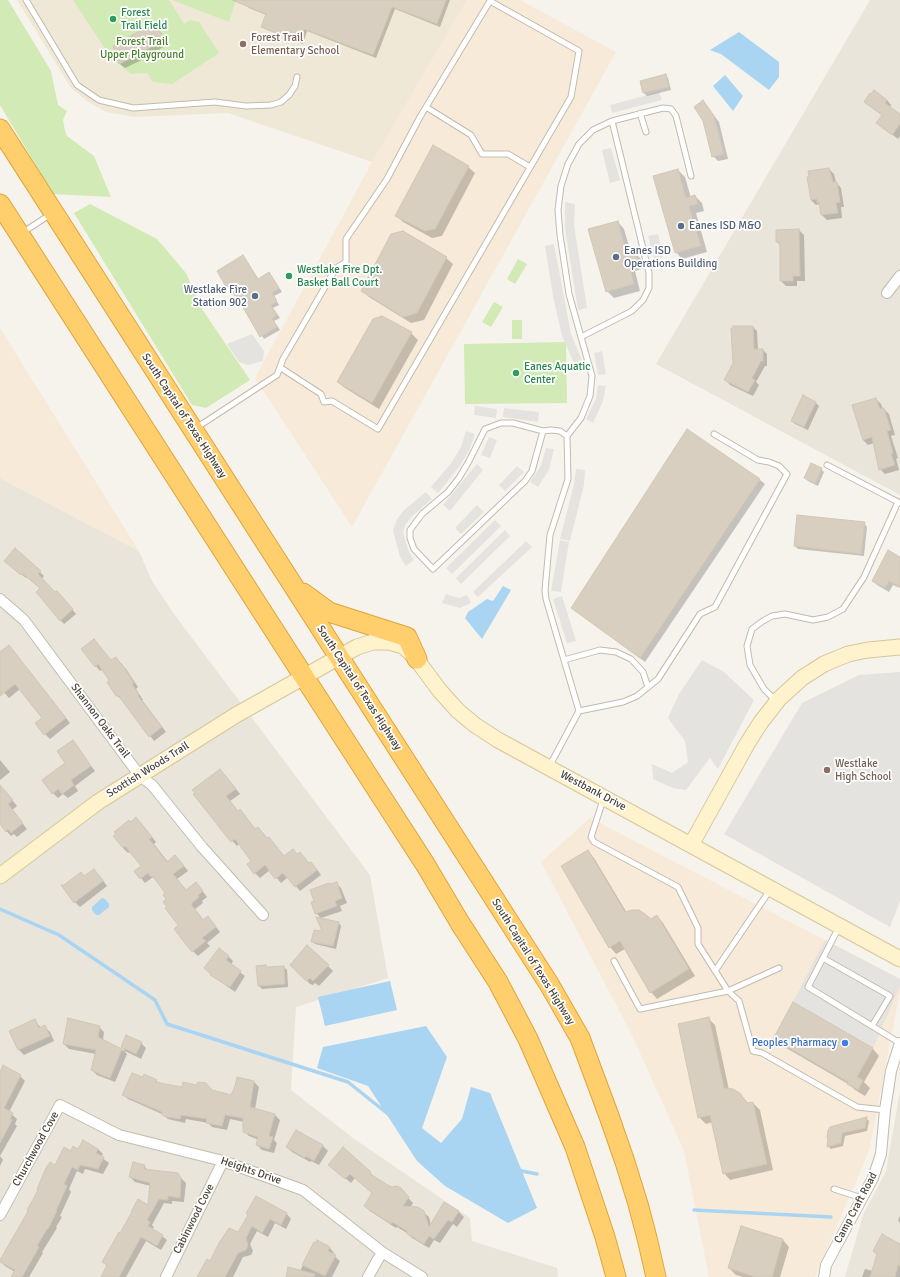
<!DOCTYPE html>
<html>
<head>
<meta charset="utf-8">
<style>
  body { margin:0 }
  canvas { display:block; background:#f6f3ec }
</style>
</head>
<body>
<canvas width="900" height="1277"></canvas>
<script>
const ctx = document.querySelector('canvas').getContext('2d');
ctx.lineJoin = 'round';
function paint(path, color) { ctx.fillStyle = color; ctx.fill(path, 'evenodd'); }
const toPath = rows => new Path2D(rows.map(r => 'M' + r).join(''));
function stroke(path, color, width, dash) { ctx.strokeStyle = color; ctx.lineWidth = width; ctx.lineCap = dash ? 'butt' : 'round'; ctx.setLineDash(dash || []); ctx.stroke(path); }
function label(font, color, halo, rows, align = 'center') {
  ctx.font = font + ' Signika,sans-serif'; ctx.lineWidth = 3.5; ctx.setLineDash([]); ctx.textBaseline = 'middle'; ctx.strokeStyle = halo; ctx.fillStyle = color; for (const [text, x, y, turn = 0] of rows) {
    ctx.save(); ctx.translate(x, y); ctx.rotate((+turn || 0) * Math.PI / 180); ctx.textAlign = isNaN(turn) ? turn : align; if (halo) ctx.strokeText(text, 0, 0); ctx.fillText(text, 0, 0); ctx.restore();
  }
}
const residential = toPath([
  [870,0,900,0,900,495,656,364],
  [0,478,139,551,152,581,174,614,370,875,388,978,296,1007,291,1090,353,1138,470,1218,472,1241,557,1268,558,1277,0,1277],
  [900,1091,900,1277,845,1277,863,1215,886,1171]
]);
const commercial = toPath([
  [467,0,520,0,616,52,352,527,255,378,372,162],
  [0,328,139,551,0,478],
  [590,818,900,979,900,992,869,1151,815,1277,709,1277,684,1151,632,1035,541,862]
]);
const education = toPath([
  [17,0,467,0,372,162,228,113,135,117,106,112,87,101,71,88]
]);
const green = toPath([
  [0,0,8,0,51,71,58,105,67,111,63,120,65,131,67,136,94,156,111,197,53,194,0,105],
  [73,0,169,0,184,24,190,20,199,22,219,53,172,84,153,82,147,73,131,74,110,56],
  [172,0,236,0,229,22],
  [90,204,157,239,186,273,202,309,250,380,206,408,192,405,74,213],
  [518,259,527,264,515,284,507,279],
  [494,302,503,307,491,327,482,322],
  [512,320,522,320,522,339,512,339],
  [566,342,567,403,465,404,464,344]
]);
const parking = toPath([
  [659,92,662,100,612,113,610,105],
  [611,148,620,180,610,183,602,150],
  [565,202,575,204,574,225,587,308,578,310,565,228],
  [658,234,663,257,654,259,648,236],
  [554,244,571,334,584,365,579,362,574,363,562,336,553,296,545,246],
  [252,334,264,351,263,361,248,365,239,362,227,344],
  [602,351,606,374,598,375,594,353],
  [598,385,606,386,603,401,593,423,586,419,596,399],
  [475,406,497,409,496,418,474,415],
  [504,408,539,412,538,422,503,417],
  [466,431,475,434,469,451,459,467,438,493,431,487,452,462,461,447],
  [489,437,497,440,490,458,481,455],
  [546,448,554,449,549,470,538,487,530,482,541,466],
  [477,464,483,470,450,511,443,505],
  [517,466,524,472,505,491,499,485],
  [576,469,585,470,584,485,570,541,560,539,574,484],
  [426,492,432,499,411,517,406,524,403,532,409,552,414,560,406,566,400,557,393,530,397,519,404,510],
  [477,505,484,512,461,534,455,528],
  [495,520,501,526,452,574,446,568],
  [505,530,510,536,461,584,456,578],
  [560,540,569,542,561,592,551,591],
  [526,541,532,547,478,597,473,592],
  [446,594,459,598,467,595,471,603,460,608,442,603],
  [562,596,576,641,567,643,553,599],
  [702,660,724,672,754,700,718,769,710,758,686,790,673,788,653,779,652,764,672,773,688,762,685,741,668,718,679,694],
  [900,672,900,901,890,927,724,834,802,703,859,675],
  [825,940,900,979,900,986,873,1048,793,1002]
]);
const water = toPath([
  [739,32,779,62,779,77,769,90,721,54,710,50],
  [725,75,743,96,733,111,713,86],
  [503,586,511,590,482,639,465,618,468,612,487,599,493,601],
  [102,898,105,899,109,904,109,907,99,915,96,915,92,910,92,907],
  [390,981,397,1010,325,1026,318,997],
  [426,1026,447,1057,422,1128,441,1143,462,1119,471,1087,490,1093,537,1208,508,1223,445,1186,417,1161,368,1086,317,1068,323,1047]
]);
const shadow = toPath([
  [248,0,450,0,440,27,395,9,376,58,307,31,303,44,265,29,262,26,266,15,249,8,246,5],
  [154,24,169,43,148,57,125,68,120,64],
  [665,75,668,78,671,90,647,96,644,93,641,81],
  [887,100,891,105,890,108,900,116,900,136,898,139,877,123,883,115,865,102],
  [703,101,719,122,728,159,718,161,713,156],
  [468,167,475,173,442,236,432,238,403,222,397,216],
  [829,169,834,174,836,182,841,188,844,207,841,207,842,218,827,220,822,215,820,204,816,205,811,200],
  [678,170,685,177,691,198,695,196,702,203,704,211,696,213,707,252,682,259,676,252],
  [618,222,624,229,631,253,634,252,641,259,644,268,635,271,640,291,614,298,607,291],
  [799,230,804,235,805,281,797,281,797,286,786,286,781,281,780,245,777,242,777,231],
  [243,256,259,280,269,273,282,292,274,296,279,305,273,308,280,318,274,321,280,330,264,339,239,299,231,288,230,289,227,286],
  [446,258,453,264,424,320,411,323,369,297,362,290],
  [753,327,757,331,758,350,763,350,767,354,767,366,765,366,756,382,759,385,753,396,730,385,726,380],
  [411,333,418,340,379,409,345,388,338,382],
  [803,397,816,403,819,406,808,430,795,424,792,421],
  [876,399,881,404,883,410,884,409,889,414,895,435,891,436,898,458,896,459,899,470,885,474,880,469,874,443,868,445,863,440],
  [821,469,824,472,818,486,808,481,805,478],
  [760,480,765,484,645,662,578,612],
  [864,523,867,527,864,556,798,549,795,546],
  [900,558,900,588,893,585,889,592,877,585,873,581],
  [10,565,40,572,44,576,42,579,55,593,61,596,76,614,64,624,60,620,41,589,27,577,26,578],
  [9,647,70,723,50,739,45,734,43,719,20,689,9,698,0,688,0,654],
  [82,649,111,661,116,658,126,669,138,687,136,689,143,700,142,700,166,732,154,741,123,700,122,700,117,696,108,682,110,680,103,669,100,671],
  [72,741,95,771,75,786,78,791,68,798,63,794,58,798,53,793,67,764],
  [0,760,10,772,0,780],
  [225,775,240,794,230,801,238,812,245,816,256,830,258,828,268,839,269,838,284,857,298,855,316,868,321,875,300,891,288,877,281,883,270,870,260,878,255,873,252,861,240,843,237,846,223,831],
  [0,785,17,806,12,810,27,829,17,837,14,834,11,836,0,824],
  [131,823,141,823,156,842,154,844,168,862,180,861,188,871,177,879,187,891,201,889,207,897,202,901,203,903,195,909,204,921,213,923,220,932,207,943,210,946,198,956,193,951,180,925,168,907,167,893,158,881,157,882,153,877,145,883,141,878,143,866,131,851,128,853,123,848],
  [588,851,594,858,627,913,651,920,657,916,663,923,695,976,657,999,651,992,625,949,616,954,610,947],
  [99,875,107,886,80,907,75,902,85,877],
  [336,883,341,888,347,903,340,906,342,911,321,918,316,913,331,885],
  [338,922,341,926,336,949,315,944,312,941,323,932],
  [308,946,333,971,319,986,315,983,313,985,310,984,291,965],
  [228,956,233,961,231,965,245,976,235,992,217,979,205,968],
  [266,966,267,968,284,967,287,970,288,987,262,989,259,986,257,967],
  [794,1004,873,1049,879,1056,864,1082,870,1088,865,1096,855,1090,850,1085,781,1045,774,1038],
  [708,1018,715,1025,729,1090,742,1097,749,1104,753,1103,760,1110,773,1170,730,1180,724,1173,713,1122,706,1124,699,1117],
  [35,1020,41,1028,45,1027,50,1032,54,1041,24,1055,19,1050,11,1031],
  [99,1027,104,1032,103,1040,126,1052,122,1047,141,1043,146,1048,141,1059,123,1050,127,1054,115,1082,97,1075,92,1070,96,1054,69,1049,64,1044],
  [0,1074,20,1076,25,1081,9,1112,17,1119,15,1124,17,1126,0,1156],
  [145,1076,156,1081,160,1084,231,1096,254,1082,259,1087,255,1109,275,1115,280,1120,274,1140,277,1143,274,1153,262,1150,257,1145,259,1140,249,1136,244,1131,244,1122,230,1119,227,1130,212,1127,208,1123,186,1119,185,1123,168,1119,162,1114,128,1099,123,1094,143,1079],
  [866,1118,869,1121,867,1131,845,1136,843,1146,831,1149,828,1146,829,1139,828,1138],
  [297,1131,323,1146,328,1151,319,1165,311,1161,310,1162,292,1152,287,1147],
  [98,1149,103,1154,101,1157,109,1163,103,1174,85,1169,83,1174,77,1171,69,1189,71,1192,60,1216,62,1217,56,1227,57,1228,42,1252,43,1253,29,1277,12,1277,15,1272,5,1266,0,1261,55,1166,71,1152,79,1150],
  [343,1149,376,1178,391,1188,400,1189,413,1203,410,1208,423,1212,429,1217,431,1226,445,1203,459,1212,464,1217,457,1227,453,1224,440,1243,434,1240,429,1248,412,1238,407,1233,397,1227,396,1228,370,1211,365,1206,372,1193,355,1178,351,1183,334,1169],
  [0,1156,3,1160,0,1166],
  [144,1166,148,1170,177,1174,186,1183,184,1202,172,1201,172,1204,164,1203,152,1225,154,1227,152,1230,162,1236,167,1240,161,1250,146,1241,126,1277,102,1277,108,1266,103,1262,121,1234,149,1206,151,1186,135,1182,130,1177],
  [256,1197,287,1214,291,1219,286,1229,275,1223,268,1237,257,1231,250,1244,253,1251,251,1255,243,1257,233,1277,198,1277,239,1234,249,1215],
  [900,1216,900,1223,898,1220],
  [741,1228,783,1240,789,1247,780,1277,743,1277,736,1275,729,1268],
  [318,1241,330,1248,334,1253,333,1255,340,1261,332,1277,287,1277,300,1271,314,1243,316,1244],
  [900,1245,900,1277,862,1277,865,1269,873,1271,877,1255,874,1251]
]);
const stream = toPath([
  [0,909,59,935,155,1000,167,1024,348,1082,388,1114],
  [517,1170,537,1174],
  [694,1210,831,1217]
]);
const building = toPath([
  [232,0,446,0,437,24,392,7,373,55,304,29,300,42,261,27,266,14,232,0],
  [154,23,164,38,142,53,119,64,113,46,154,23],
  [666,74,669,87,643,93,640,81,666,74],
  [874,90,887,100,885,103,900,114,900,124,892,135,876,123,882,115,864,102,870,93,871,94,874,90],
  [703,100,714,116,724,154,712,157,703,121,694,107,703,100],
  [433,145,469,166,435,229,425,231,395,216,433,145],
  [829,168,833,182,837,182,840,202,836,203,838,213,821,215,819,202,817,203,817,199,811,200,807,177,809,177,808,171,829,168],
  [678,169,686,198,695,195,698,204,689,206,701,246,675,253,653,176,678,169],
  [618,221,626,253,635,251,638,262,629,264,634,284,606,292,588,229,618,221],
  [799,229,800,276,793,276,793,281,780,281,780,246,779,242,776,242,776,230,799,229],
  [403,231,447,257,417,313,403,317,361,291,391,234,403,231],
  [243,255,258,279,269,272,279,288,272,293,277,301,271,305,277,315,272,318,277,327,260,337,236,295,235,296,228,285,226,287,217,271,243,255],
  [382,316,412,332,372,403,337,382,373,319,382,316],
  [733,326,753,326,754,349,763,349,763,361,761,361,752,378,755,380,748,392,724,380,733,363,731,328,733,328,733,326],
  [803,395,816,402,804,427,791,421,803,395],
  [876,398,880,409,884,408,891,430,887,431,893,453,891,454,895,465,879,470,872,437,863,440,852,405,876,398],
  [687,429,760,479,640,658,571,608,687,429],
  [811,463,822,468,815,483,804,478,811,463],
  [797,515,865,522,861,554,794,546,797,515],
  [15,548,41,571,38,574,55,592,57,591,73,609,60,621,36,592,40,588,23,574,21,575,4,561,15,548],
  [888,550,900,557,900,587,889,581,885,588,872,581,888,550],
  [94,639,111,660,116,657,121,664,121,663,134,683,132,684,139,695,138,696,162,727,149,737,118,695,116,696,107,682,109,680,98,664,95,667,81,649,94,639],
  [9,645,66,718,44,735,35,723,42,718,15,684,0,696,0,652,9,645],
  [73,740,91,766,71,780,74,785,62,794,58,789,52,794,42,780,65,763,57,751,73,740],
  [220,769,236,789,226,796,238,811,240,809,255,829,258,827,267,838,269,837,284,856,293,849,297,854,300,852,309,863,311,862,317,870,295,887,283,873,275,879,265,865,254,874,247,864,251,861,235,839,231,842,193,794,195,793,192,790,220,769],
  [0,785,13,800,8,804,23,823,11,833,8,829,6,832,0,824,0,785],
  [136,817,152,837,149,839,167,862,175,855,184,866,173,874,186,890,196,882,203,891,198,895,199,897,191,904,203,920,208,916,216,927,202,938,206,941,192,952,174,929,178,925,165,908,167,907,163,902,166,899,163,895,165,893,153,876,151,877,148,873,140,879,134,871,141,866,125,846,123,848,113,836,116,834,114,832,129,820,131,822,136,817],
  [588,850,625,912,632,910,639,910,645,914,651,919,657,915,689,969,650,993,620,941,609,948,561,866,588,850],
  [94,869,103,881,74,903,61,885,64,885,81,872,84,876,94,869],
  [337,882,342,898,335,901,337,906,315,914,311,902,314,901,310,890,329,883,330,884,337,882],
  [316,917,339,922,333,946,311,942,314,930,322,931,316,917],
  [307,945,329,965,313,981,310,978,307,981,304,979,290,965,307,945],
  [219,948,229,956,226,960,241,971,230,987,210,975,211,974,204,968,219,948],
  [266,965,266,967,284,966,285,984,258,986,256,966,266,965],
  [793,1002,873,1048,857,1077,863,1080,858,1090,847,1084,848,1082,773,1039,793,1002],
  [709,1017,724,1088,733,1089,740,1093,747,1103,753,1102,767,1164,723,1174,710,1115,698,1118,678,1024,709,1017],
  [68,1018,100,1026,98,1037,122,1049,110,1078,104,1076,91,1070,96,1050,63,1044,68,1018],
  [35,1019,39,1028,45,1025,50,1036,18,1050,9,1031,35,1019],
  [126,1035,142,1042,136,1054,121,1047,126,1035],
  [3,1065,21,1075,4,1108,13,1113,10,1119,12,1120,0,1143,0,1072,3,1065],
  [132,1073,143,1077,144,1074,157,1080,155,1082,182,1087,183,1082,196,1085,198,1082,206,1083,212,1090,231,1095,235,1086,237,1077,254,1081,250,1107,275,1114,269,1136,273,1137,269,1149,256,1145,258,1137,243,1132,243,1118,225,1115,222,1126,206,1123,207,1119,181,1115,180,1119,167,1117,162,1115,162,1112,122,1095,132,1073],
  [867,1117,865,1128,842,1133,841,1143,827,1147,828,1138,827,1138,828,1130,830,1127,867,1117],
  [296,1130,323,1145,314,1161,306,1156,305,1158,286,1147,296,1130],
  [83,1140,98,1149,96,1153,104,1157,98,1169,80,1165,78,1170,72,1167,64,1184,67,1186,56,1211,57,1211,48,1229,47,1229,37,1246,39,1247,22,1277,11,1277,15,1270,0,1262,0,1260,23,1220,28,1211,27,1210,36,1194,38,1189,37,1189,46,1168,50,1162,55,1165,64,1147,71,1151,73,1146,78,1149,83,1140],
  [343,1147,371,1172,370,1174,391,1187,397,1186,401,1188,409,1197,403,1206,418,1207,424,1211,429,1227,444,1202,459,1211,452,1222,448,1220,434,1239,429,1236,424,1244,406,1233,407,1231,392,1222,391,1224,364,1206,372,1193,350,1174,345,1179,328,1165,343,1147],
  [133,1162,145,1165,144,1169,178,1173,181,1178,180,1198,168,1196,168,1200,159,1199,147,1220,150,1222,148,1226,163,1235,157,1246,141,1237,119,1277,101,1277,107,1265,102,1262,119,1232,120,1233,132,1212,131,1212,138,1199,148,1205,150,1183,129,1177,133,1162],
  [256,1196,287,1213,281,1225,270,1219,262,1233,252,1226,246,1238,248,1245,246,1250,238,1253,225,1277,197,1277,207,1259,210,1261,219,1243,229,1228,238,1232,248,1215,246,1213,256,1196],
  [741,1226,783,1239,772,1277,756,1277,728,1268,741,1226],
  [882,1234,900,1244,900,1266,898,1265,895,1277,870,1277,877,1254,873,1251,882,1234],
  [317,1240,330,1247,328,1251,336,1255,325,1276,302,1265,314,1242,316,1243,317,1240],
  [288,1267,315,1274,314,1277,286,1277,288,1267]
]);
const lane = toPath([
  [26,0,77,85,99,100,133,108,215,102,246,106,271,105,281,102,289,95,295,86,297,77],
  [426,107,471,135,482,154,508,154,530,167],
  [640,113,646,132],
  [22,233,51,214],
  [581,337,569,294,560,235,558,210,561,186,568,164,579,144,593,130,612,121,663,108,671,109,676,116,691,176],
  [196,428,277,375,283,359,336,268,346,262,346,239,387,179,420,117,490,1,579,51,571,97,378,429,332,401,324,402,321,394,281,368],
  [543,431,513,423,501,423,485,429,469,461,459,478,448,492,422,514,410,530,410,538,414,549,433,569,525,481,532,471,543,431,551,430,560,431,567,436,568,479,550,535,545,590,546,599,579,711],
  [567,436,581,418,590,396,592,376,581,337,632,311,643,300,649,288,649,273,612,121],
  [827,465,900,503],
  [564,660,600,650,616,652,631,659,643,672,648,687],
  [776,701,764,689,750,665,747,646,752,629,763,621,772,616,785,614,813,620,828,617,843,609,864,577,898,502],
  [549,767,579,711,623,702,637,696,658,679,700,614,715,607,787,474,779,466,769,462,758,460,714,434],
  [603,800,591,837,594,842,678,887,698,928,698,944,728,991,739,1001,753,1051,762,1053,857,1107,885,1110],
  [839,927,808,987,900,1043],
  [823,958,890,996,872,1026],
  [614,961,640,1009,728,991,779,968],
  [715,971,770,890],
  [834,1189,862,1198]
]);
const street = toPath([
  [887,293,900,276],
  [0,599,24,620,140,776,152,785,202,847,263,915],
  [0,1215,60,1105,119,1135,223,1161,303,1190,382,1252,422,1277],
  [166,1277,223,1161],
  [368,1277,382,1252],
  [824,1277,826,1265,873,1178,881,1154,885,1110,891,1071,900,1043]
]);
const secondary = toPath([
  [691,845,747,744,761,722,779,699,802,678,824,664,848,654,868,650,900,647],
  [0,876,98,802,236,715,357,647,373,642,389,642,403,646,414,656,440,691,458,711,475,725,498,740,900,959]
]);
const highway = toPath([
  [0,129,549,984,580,1038,609,1116,625,1162,638,1204,647,1238,656,1277],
  [0,204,290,655,425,864,460,923,498,982,528,1039,575,1147,605,1237,616,1277],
  [303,593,329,612,407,637,417,659]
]);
const markers = [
  [113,19,4,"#2e9e5b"],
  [243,44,4,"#8d6e63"],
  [681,226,4,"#5c6f8a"],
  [616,257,4,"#5c6f8a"],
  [289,276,4,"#2e9e5b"],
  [255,296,4,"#5c6f8a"],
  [516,373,4,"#2e9e5b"],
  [827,770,4,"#8d6e63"],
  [845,1043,4,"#3f7fe0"]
];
const leisureNames = [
  ["Forest",121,13],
  ["Trail Field",121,26],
  ["Westlake Fire Dpt.",297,270],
  ["Basket Ball Court",297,283],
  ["Eanes Aquatic",524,367],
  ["Center",524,380]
];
const educationNames = [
  ["Forest Trail",251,38],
  ["Elementary School",251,51],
  ["Westlake",835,764],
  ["High School",835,777]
];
const parkNames = [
  ["Forest Trail",142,42],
  ["Upper Playground",142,55]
];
const serviceNames = [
  ["Eanes ISD M&O",689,226],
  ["Eanes ISD",624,251],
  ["Operations Building",624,264],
  ["Westlake Fire",247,290,"right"],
  ["Station 902",247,303,"right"]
];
const streetNames = [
  ["South Capital of Texas Highway",184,416,57],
  ["South Capital of Texas Highway",359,688,57],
  ["Shannon Oaks Trail",100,721,53],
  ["Scottish Woods Trail",148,770,-32],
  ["Westbank Drive",593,791,28],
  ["South Capital of Texas Highway",533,962,58],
  ["Churchwood Cove",36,1149,-61],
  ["Heights Drive",251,1171,19],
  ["Camp Craft Road",856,1208,-62],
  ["Cabinwood Cove",194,1219,-63]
];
const shopNames = [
  ["Peoples Pharmacy",837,1043]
];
paint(residential, '#eae5da');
paint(commercial, '#f7ead8');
paint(education, '#efe8d6');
paint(green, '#d2eab5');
paint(parking, '#e5e3e0');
paint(water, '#a9d4f2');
paint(shadow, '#0003');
stroke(stream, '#a9d4f2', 3.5);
paint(building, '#d8cfc1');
stroke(building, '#d3c7b4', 1);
stroke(lane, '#c2bbae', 7);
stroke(street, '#c2bbae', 12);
stroke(secondary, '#d6c79b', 17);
stroke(highway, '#e0a43c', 21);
stroke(lane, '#fff', 5);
stroke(street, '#fff', 10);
stroke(secondary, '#fff3cd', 15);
stroke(highway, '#ffcf6e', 19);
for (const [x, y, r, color] of markers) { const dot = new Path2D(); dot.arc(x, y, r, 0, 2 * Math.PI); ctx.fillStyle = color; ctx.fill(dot); stroke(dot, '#fff', 1.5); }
label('11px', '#27864d', '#fff', leisureNames, 'left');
label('11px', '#785e54', '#fff', educationNames, 'left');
label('11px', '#4a7f2a', '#fff', parkNames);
label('11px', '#4e5e75', '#fff', serviceNames, 'left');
label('11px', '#4b4439', '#fff', streetNames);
label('11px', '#366cbe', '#fff', shopNames, 'right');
</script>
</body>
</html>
